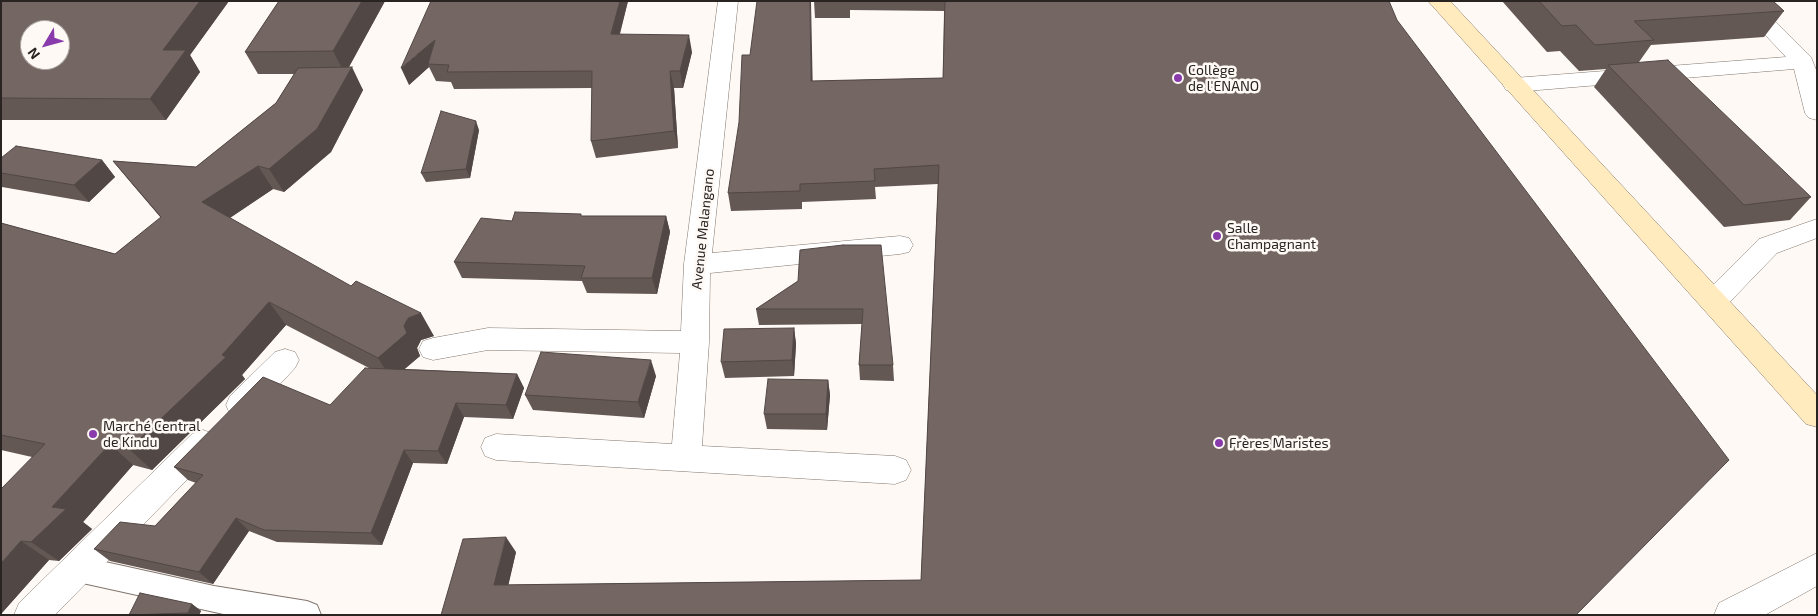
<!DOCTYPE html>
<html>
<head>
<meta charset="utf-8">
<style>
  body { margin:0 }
  #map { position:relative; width:1818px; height:616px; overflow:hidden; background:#fef9f5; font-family:"Exo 2",sans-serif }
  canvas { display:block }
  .frame { position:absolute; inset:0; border:2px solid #292421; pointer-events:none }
  .north { position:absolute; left:20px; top:20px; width:50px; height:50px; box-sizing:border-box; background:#fef9f5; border:1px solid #a9a4a0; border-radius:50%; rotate:233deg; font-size:14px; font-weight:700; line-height:20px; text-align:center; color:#292421 }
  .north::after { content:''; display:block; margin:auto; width:18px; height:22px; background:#893aab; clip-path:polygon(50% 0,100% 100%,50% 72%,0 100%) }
</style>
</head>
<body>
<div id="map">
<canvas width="1818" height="616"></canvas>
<div class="frame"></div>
<div class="north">N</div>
</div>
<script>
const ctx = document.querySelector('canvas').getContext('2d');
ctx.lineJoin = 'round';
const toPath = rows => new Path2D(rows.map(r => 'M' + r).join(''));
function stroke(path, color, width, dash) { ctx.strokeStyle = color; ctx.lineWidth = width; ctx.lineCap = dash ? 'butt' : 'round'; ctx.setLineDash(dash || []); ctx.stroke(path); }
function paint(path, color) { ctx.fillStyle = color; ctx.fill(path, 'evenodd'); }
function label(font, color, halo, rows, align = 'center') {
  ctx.font = font + ' "Exo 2",sans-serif'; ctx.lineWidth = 5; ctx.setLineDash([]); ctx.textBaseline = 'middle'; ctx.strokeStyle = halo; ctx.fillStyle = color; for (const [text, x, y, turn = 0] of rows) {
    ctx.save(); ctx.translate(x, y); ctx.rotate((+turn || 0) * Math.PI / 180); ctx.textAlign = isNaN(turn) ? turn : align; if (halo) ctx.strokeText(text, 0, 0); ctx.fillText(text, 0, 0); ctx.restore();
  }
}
const lane = toPath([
  [78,556,214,586,307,601,317,605,321,615,228,615,78,582,68,578,64,569,68,560,78,556]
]);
const street = toPath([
  [718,1,738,1,712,253,900,236,909,238,913,245,909,252,900,254,710,273,709,342,702,446,895,456,906,460,911,470,906,480,895,484,496,460,485,456,481,447,485,438,496,434,672,444,680,353,488,350,433,360,423,357,419,349,423,341,433,338,488,328,681,331,684,264,718,1],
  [1733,1,1755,1,1811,57,1817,72,1817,120,1809,118,1805,113,1794,69,1514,92,1506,90,1503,85,1506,80,1514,78,1786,57,1733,1],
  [1817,219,1817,238,1777,253,1723,309,1713,312,1703,309,1699,302,1703,295,1759,239,1817,219],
  [285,349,295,352,299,360,295,368,252,414,241,417,230,414,226,405,230,396,275,352,285,349],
  [203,430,214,434,218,443,214,452,55,615,14,615,19,603,192,434,203,430],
  [1817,553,1817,586,1765,615,1714,615,1719,603,1817,553]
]);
const secondary = toPath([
  [1428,1,1450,1,1817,395,1817,427,1806,424,1428,1]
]);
const wall = toPath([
  [1,1,229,1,190,55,200,72,166,120,1,120],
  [279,1,385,1,349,67,363,90,331,152,284,192,273,189,230,218,434,336,421,340,417,348,420,356,404,369,517,374,524,388,513,419,464,417,447,464,413,463,382,545,277,542,249,531,213,584,110,561,94,549,155,526,196,483,188,480,174,467,330,405,369,368,286,325,242,375,245,379,152,470,133,465,83,522,92,529,59,561,49,560,1,614,32,457,1,450,1,223,115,254,161,218,132,184,113,161,196,167,276,103,294,74,258,74,245,52],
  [431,1,628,1,620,34,692,52,683,88,674,88,678,148,596,158,591,141,592,88,454,89,451,82,436,81,429,67,409,85],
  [814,1,1389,1,1575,615,441,615,516,552,508,585,921,580,938,184,875,187,876,199,802,202,802,209,731,211,728,193,812,81,943,78,944,11,850,10,850,18,815,18],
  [1502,1,1773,1,1784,11,1764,37,1651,45,1639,62,1811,197,1790,220,1724,227,1594,87,1606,69,1579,71,1560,51,1547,52],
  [479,130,470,178,426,182,421,173],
  [1,158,102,160,115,177,89,202,2,187,1,186],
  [582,216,666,216,670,232,657,294,587,293,582,281,462,278,454,262,512,221],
  [843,245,893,365,894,381,860,380,859,365,862,324,759,325,756,309,798,281],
  [794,328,796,344,794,376,725,378,721,362],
  [656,376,644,418,533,410,525,395],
  [828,380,830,395,827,430,767,429,764,414],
  [192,604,201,611,199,615,129,615]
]);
const shadedWall = toPath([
  [200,1,229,1,190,55,200,72,166,120,150,99,163,50],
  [362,1,385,1,345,74,333,51],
  [620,1,628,1,615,51,611,34],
  [810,1,811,1,813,99,811,81],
  [689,35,692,52,683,88,680,71],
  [435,40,428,64,429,67,409,85,401,68],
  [352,67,363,90,331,152,284,192,269,169],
  [670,71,674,88,678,148,674,131],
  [476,121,479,130,470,178,466,169],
  [102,160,115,177,89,202,74,185],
  [258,166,273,189,219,225,202,202],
  [666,216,670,232,657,294,652,278],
  [269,302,286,325,242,375,245,379,152,470,129,449,222,355],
  [421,313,434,336,421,340,417,348,420,356,392,380,378,358,404,326,408,318],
  [794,328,796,344,794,376,792,360],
  [651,360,656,376,644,418,638,402],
  [517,374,524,388,513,419,506,405],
  [828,380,830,395,827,430,826,414],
  [456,403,464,417,447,464,438,451],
  [110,444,133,465,83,522,92,529,59,561,31,542,52,507],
  [404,450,413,463,382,545,371,533],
  [236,518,249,531,213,584,199,572],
  [506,537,516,552,505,600,494,585],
  [21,541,49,560,1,614,1,563],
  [192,604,201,611,199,615,190,615,188,613]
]);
const building = toPath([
  [1,1,200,1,163,50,186,50,150,99,1,98,1,1],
  [30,30,60,30,60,60,30,60,30,30],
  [279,1,362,1,333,51,245,52,279,1],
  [431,1,620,1,611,34,689,35,680,71,670,71,674,131,591,141,592,71,447,72,449,65,428,64,435,40,401,68,431,1],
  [757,1,810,1,811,81,943,78,944,41,945,1,1389,1,1397,20,1729,460,1576,615,441,615,463,539,506,537,494,585,921,580,939,165,874,169,875,181,800,184,800,191,728,193,739,122,742,55,750,55,757,1],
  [1539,1,1773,1,1784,11,1634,21,1654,40,1595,45,1576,25,1562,26,1539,1],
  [1668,60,1811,197,1744,205,1608,65,1668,60],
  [352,67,317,129,269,169,258,166,202,202,351,286,356,281,421,313,408,318,404,326,407,333,378,358,269,302,222,355,226,357,129,449,110,444,52,507,66,509,31,542,21,541,1,563,1,489,45,444,1,435,1,223,115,254,161,217,113,161,196,167,276,103,298,68,352,67],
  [441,111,476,121,466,169,421,173,441,111],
  [16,146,102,160,74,185,1,173,1,158,16,146],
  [515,212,581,214,581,216,666,216,652,278,581,278,585,266,454,262,481,218,512,221,515,212],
  [843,245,881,245,893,365,859,365,863,309,756,309,798,281,800,250,843,245],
  [794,328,792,360,721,362,724,329,794,328],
  [541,352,651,360,638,402,525,395,541,352],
  [365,368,517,374,506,405,456,403,438,451,404,450,371,533,264,530,236,518,199,572,94,549,120,522,155,526,203,475,174,467,263,377,330,405,365,368],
  [768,379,828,380,826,414,764,414,768,379],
  [140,593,192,604,188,613,129,615,140,593]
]);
const markers = [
  [1178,78,5,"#893aab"],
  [1217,236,5,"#893aab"],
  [93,434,5,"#893aab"],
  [1219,443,5,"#893aab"]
];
const poiNames = [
  ["Collège",1188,70],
  ["de l'ENANO",1188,86],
  ["Salle",1227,228],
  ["Champagnant",1227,244],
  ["Marché Central",103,426],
  ["de Kindu",103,442],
  ["Frères Maristes",1229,443]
];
const streetNames = [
  ["Avenue Malangano",703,229,-84]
];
stroke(lane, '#81766e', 2);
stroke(street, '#81766e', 1);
stroke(secondary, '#81766e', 1);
paint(lane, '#fff');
paint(street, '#fff');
paint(secondary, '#ffebbd');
paint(wall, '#645854');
paint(shadedWall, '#514745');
paint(building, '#746662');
stroke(building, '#514745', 1);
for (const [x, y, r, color] of markers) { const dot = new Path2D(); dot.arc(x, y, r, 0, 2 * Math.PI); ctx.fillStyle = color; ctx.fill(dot); stroke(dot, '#fef9f5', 2); }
label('14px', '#292421', '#fef9f5', poiNames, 'left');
label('14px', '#292421', '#fef9f5', streetNames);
</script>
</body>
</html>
